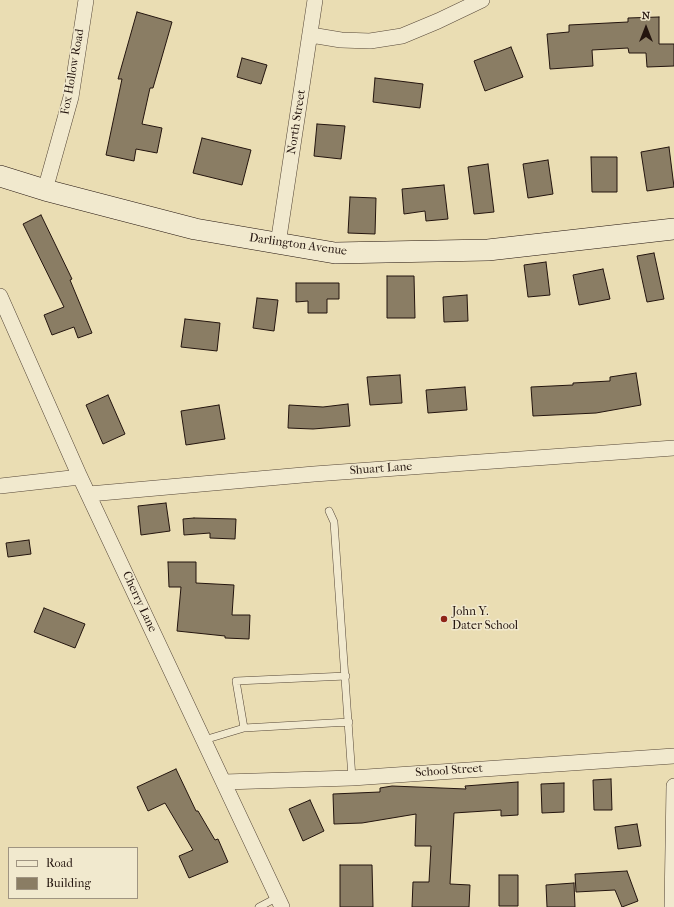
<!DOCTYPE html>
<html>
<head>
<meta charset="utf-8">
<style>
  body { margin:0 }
  #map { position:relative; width:674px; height:907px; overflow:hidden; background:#eaddb3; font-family:"IM FELL French Canon",serif }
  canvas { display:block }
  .legend { position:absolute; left:8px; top:847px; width:130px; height:52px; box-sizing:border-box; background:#f1e9ce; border:1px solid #9f9481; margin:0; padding:5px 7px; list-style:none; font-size:12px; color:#23140e }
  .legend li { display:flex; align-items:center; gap:8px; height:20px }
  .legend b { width:20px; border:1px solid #9f9481 }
  .north { position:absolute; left:626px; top:8px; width:40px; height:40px; -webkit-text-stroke:3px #f1e9ce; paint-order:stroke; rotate:0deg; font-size:11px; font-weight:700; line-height:16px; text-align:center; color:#23140e }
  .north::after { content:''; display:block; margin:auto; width:14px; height:18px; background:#23140e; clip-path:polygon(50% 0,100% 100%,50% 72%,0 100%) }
</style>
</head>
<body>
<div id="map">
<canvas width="674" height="907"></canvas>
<ul class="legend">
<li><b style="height:5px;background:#f1e9ce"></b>Road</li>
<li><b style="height:11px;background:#8a7d64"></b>Building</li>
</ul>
<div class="north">N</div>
</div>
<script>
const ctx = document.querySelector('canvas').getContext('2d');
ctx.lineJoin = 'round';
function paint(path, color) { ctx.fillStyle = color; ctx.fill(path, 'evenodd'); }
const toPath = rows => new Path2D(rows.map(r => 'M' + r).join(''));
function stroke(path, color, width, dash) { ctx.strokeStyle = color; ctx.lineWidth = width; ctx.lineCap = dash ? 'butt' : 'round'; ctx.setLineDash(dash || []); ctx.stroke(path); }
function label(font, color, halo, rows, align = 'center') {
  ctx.font = font + ' "IM FELL French Canon",serif'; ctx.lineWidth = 3; ctx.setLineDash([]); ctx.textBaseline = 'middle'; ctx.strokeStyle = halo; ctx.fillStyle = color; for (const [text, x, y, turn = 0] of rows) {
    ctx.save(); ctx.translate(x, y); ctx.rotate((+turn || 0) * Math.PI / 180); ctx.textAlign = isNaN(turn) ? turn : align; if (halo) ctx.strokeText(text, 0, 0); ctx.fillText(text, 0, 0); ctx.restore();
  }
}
const building = toPath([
  [137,12,172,22,153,88,150,88,142,124,162,128,157,153,136,149,134,161,106,155,122,79,118,79,137,12],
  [659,17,659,44,674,44,674,66,647,67,646,53,629,53,628,48,592,50,593,66,550,69,547,34,569,32,569,25,628,22,628,18,659,17],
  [511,47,523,77,485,91,474,61,511,47],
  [242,58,267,65,261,84,237,77,242,58],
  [375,78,423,84,420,108,373,102,375,78],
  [317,124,345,126,341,159,314,156,317,124],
  [202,138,251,150,242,185,193,173,202,138],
  [669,147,674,187,647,191,641,152,669,147],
  [591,157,617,157,617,192,592,192,591,157],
  [548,160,553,194,528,198,523,164,548,160],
  [488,164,494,212,474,214,468,167,488,164],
  [444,185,448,219,426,221,425,211,404,214,402,189,444,185],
  [350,197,376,198,375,234,348,233,350,197],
  [41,215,72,279,70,280,92,333,78,338,74,327,52,335,44,315,64,307,23,224,41,215],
  [654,253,664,299,647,302,637,256,654,253],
  [546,262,550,295,528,297,524,265,546,262],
  [603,269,610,299,579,305,573,275,603,269],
  [387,276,414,276,415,318,387,318,387,276],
  [296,283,339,283,339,299,327,299,327,313,308,313,308,301,296,302,296,283],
  [467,295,468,321,444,322,443,297,467,295],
  [257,298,278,300,274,331,253,328,257,298],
  [185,319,220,323,217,351,181,347,185,319],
  [636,373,641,405,596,413,533,416,531,387,573,385,573,383,610,381,610,377,636,373],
  [400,375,402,403,370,405,367,377,400,375],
  [465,387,467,410,428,413,426,390,465,387],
  [108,395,125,434,103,444,86,405,108,395],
  [348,404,350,426,313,429,288,428,289,405,323,407,348,404],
  [219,405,225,439,186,445,181,411,219,405],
  [166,503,170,531,141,535,138,506,166,503],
  [194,518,236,519,235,539,210,538,210,533,184,535,183,519,194,518],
  [29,540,31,554,8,557,6,543,29,540],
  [168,562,196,562,196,583,234,585,232,615,250,615,249,639,225,638,225,636,177,631,181,587,169,587,168,562],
  [44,608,85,624,75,648,34,632,44,608],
  [176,769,196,811,198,811,215,840,218,839,228,862,189,878,179,856,193,850,165,803,148,811,137,787,176,769],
  [611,779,612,810,594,810,593,780,611,779],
  [518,782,518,815,501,816,501,810,454,813,450,884,470,885,469,907,412,907,413,882,429,882,431,846,415,846,416,814,362,823,334,824,333,794,380,792,380,788,392,786,466,789,465,786,518,782],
  [564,783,564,812,542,813,541,784,564,783],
  [310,800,324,831,303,841,289,809,310,800],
  [637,824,641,846,618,849,615,827,637,824],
  [340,865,372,865,373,907,340,907,340,865],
  [627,871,638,901,622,907,615,890,576,892,575,874,627,871],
  [499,875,518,875,518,906,499,906,499,875],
  [574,883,575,907,547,907,546,885,574,883]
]);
const service = toPath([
  [329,511,334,522,352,778],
  [244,728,236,681,346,676],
  [204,740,244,728,349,722],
  [259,907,278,897]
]);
const minor = toPath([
  [311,35,341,40,370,41,402,36,438,21,482,0],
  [45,190,71,97,86,0],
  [278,244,315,0],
  [0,296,80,477,282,907],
  [0,486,80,477],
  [89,494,314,474,674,448],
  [224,782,352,778,674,756],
  [672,907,674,786]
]);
const secondary = toPath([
  [0,176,45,190,195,229,335,253,488,250,674,229]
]);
const markers = [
  [444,619,4,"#8f2418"]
];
const streetNames = [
  ["Fox Hollow Road",73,72,-80],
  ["North Street",297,122,-81],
  ["Darlington Avenue",298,245,8],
  ["Shuart Lane",381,469,-4],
  ["Cherry Lane",139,602,65],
  ["School Street",449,771,-4]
];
const poiNames = [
  ["John Y.",452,612],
  ["Dater School",452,626]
];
paint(building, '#8a7d64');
stroke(building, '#23140e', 1);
stroke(service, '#554637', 8);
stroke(minor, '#554637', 16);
stroke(secondary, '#23140e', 22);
stroke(service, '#f1e9ce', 7);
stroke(minor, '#f1e9ce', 15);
stroke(secondary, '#f1e9ce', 21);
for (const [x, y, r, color] of markers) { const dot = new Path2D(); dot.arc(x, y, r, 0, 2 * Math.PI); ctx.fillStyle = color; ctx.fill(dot); stroke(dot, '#f1e9ce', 1.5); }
label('12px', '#23140e', '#f1e9ce', streetNames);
label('12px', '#23140e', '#f1e9ce', poiNames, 'left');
</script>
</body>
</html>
